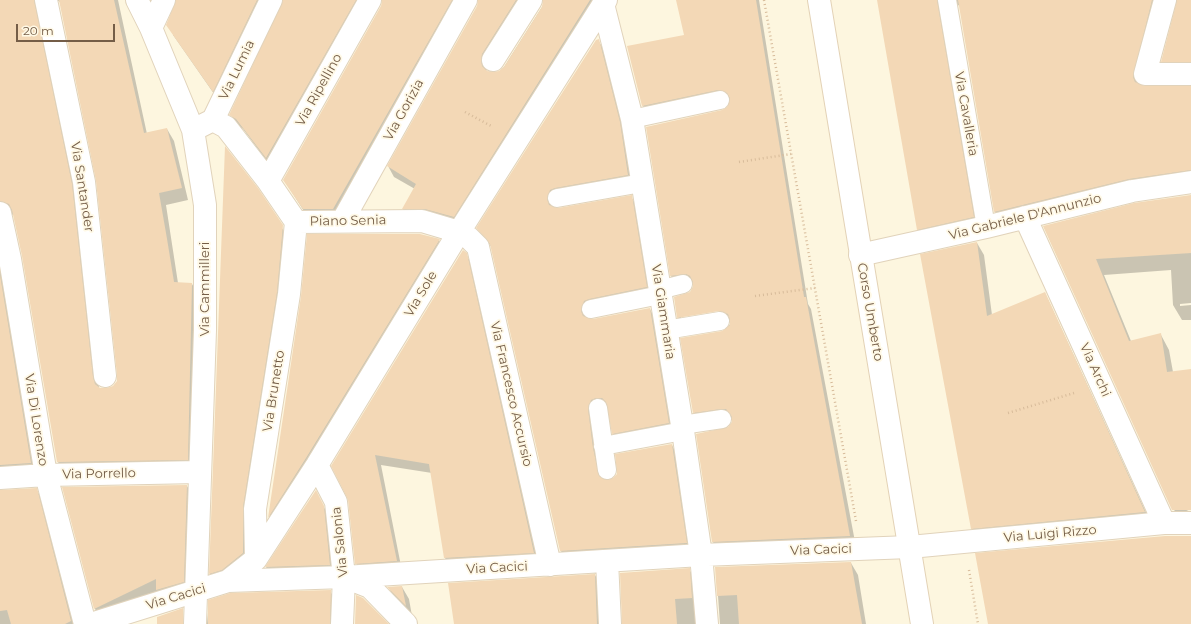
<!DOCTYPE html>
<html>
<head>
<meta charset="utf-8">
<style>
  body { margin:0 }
  #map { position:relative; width:1191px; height:624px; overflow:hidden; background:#fdf6df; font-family:Montserrat,sans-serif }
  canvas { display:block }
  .scale { position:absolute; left:16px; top:24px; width:99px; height:18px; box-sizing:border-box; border:2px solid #745d47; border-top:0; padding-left:5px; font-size:12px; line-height:14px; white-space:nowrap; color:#745d47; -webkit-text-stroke:3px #fff9e6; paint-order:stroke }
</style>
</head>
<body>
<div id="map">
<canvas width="1191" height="624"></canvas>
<div class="scale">20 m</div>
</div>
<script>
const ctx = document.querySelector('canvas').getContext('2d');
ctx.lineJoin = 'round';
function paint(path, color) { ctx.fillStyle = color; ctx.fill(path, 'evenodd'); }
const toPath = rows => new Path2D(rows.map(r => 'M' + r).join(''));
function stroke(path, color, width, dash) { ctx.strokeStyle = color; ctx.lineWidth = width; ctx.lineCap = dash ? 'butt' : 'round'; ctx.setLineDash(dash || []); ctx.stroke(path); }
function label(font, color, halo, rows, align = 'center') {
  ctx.font = font + ' Montserrat,sans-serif'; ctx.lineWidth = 3.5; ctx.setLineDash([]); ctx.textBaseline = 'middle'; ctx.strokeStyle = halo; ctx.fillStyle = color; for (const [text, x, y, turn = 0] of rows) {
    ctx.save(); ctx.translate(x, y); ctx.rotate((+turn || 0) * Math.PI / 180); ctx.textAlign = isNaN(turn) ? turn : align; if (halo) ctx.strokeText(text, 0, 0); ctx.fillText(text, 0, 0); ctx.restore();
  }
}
const shadow = toPath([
  [0,0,50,0,78,197,99,388,107,389,113,387,117,382,118,375,97,180,60,2,57,0,118,0,147,134,167,129,174,141,188,200,166,205,178,283,192,284,199,296,195,472,65,474,58,462,23,257,14,215,5,213,0,215],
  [177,0,269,0,219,101,173,35],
  [284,0,369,0,272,168,243,129,237,125,231,115],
  [383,0,465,0,339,219,309,219,284,180,382,7],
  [479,0,530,0,488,64,486,72,492,73,499,72,504,67,542,7,545,0,601,0,459,227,409,219,403,209,415,189,394,177,388,166,478,6],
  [677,0,759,0,808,304,811,309,856,547,719,553,713,542,729,428,733,420,700,423,694,412,723,332,731,323,726,321,684,328,678,317,694,285,678,287,671,276,647,128,723,111,728,108,730,102,725,100,649,117,643,106,685,36],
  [723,309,724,311,681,318,681,316],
  [878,0,1191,0,1191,77,1171,77,1162,61,1177,3,1170,3,1161,12,1142,86,1145,88,1191,87,1191,186,1004,227,995,212,960,5,949,7,982,232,927,245,918,229],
  [598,40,604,50,625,132,633,185,555,200,553,207,558,209,631,197,637,206,652,297,589,311,587,318,593,320,650,309,655,319,674,433,619,443,613,433,608,408,602,407,598,459,602,479,608,481,672,445,677,455,692,553,566,561,561,551,492,248,478,228],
  [226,149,289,238,249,565,217,585,210,574],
  [1191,196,1191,303,1180,304,1180,306,1191,305,1191,320,1182,320,1173,305,1171,270,1104,275,1131,341,1161,335,1169,350,1173,372,1191,370,1191,509,1177,515,1168,499,1044,227],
  [439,240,445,251,274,528,269,518,302,296],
  [977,243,984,255,992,315,1045,293,1150,521,979,541,972,528],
  [466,254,472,265,540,563,451,568,445,558,432,473,381,465,402,571,362,574,356,563,349,500],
  [0,255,38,475,0,480],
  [187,486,194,499,191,594,103,622,95,609,63,488],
  [36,489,43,501,75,624,0,624,0,491],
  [316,492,327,513,333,571,270,574,266,567],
  [851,563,858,575,866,624,720,624,716,568],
  [689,569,696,581,700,624,623,624],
  [595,575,602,587,603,624,455,624],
  [402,587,409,599,412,616,395,599,389,588],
  [330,591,337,603,336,624,207,624,209,601]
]);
const building = toPath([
  [0,0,34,0,72,184,93,377,95,384,100,388,107,388,113,386,117,381,117,375,96,181,59,0,114,0,144,133,167,128,182,188,159,193,167,239,174,282,192,283,188,460,57,462,22,256,12,210,9,204,0,201],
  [176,0,257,0,213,92,166,25],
  [283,0,356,0,266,158,236,119,229,115],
  [382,0,452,0,333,209,303,209,283,180,381,6],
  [478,0,516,0,482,54,481,60,482,66,487,71,493,72,499,71,504,67,542,7,543,0,590,0,454,217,425,209,402,209,416,184,387,166,477,6],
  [676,0,756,0,804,297,806,297,850,536,712,542,696,434,728,427,732,422,732,417,726,409,721,409,693,413,680,338,722,331,730,325,730,320,728,314,719,311,677,318,674,297,690,292,693,287,693,282,690,276,686,274,670,276,646,127,722,110,727,107,730,98,727,93,718,90,642,106,627,46,684,35],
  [877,0,937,0,974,217,917,230],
  [958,0,1152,0,1133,77,1135,82,1145,86,1191,86,1191,170,1129,179,994,212],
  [1177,0,1191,0,1191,62,1161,62],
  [599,39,620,122,628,175,555,188,550,190,547,199,549,205,558,208,632,195,647,287,589,299,584,301,581,311,583,316,593,319,650,308,669,423,612,434,606,402,602,398,596,398,591,400,588,409,593,448,599,476,608,480,613,478,617,474,615,454,672,444,687,543,560,551,490,244,476,228,596,40],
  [225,146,258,188,283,225,277,292,243,507,243,553,222,570,209,574],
  [1191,195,1191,253,1096,259,1129,341,1161,333,1167,372,1191,369,1191,510,1172,510,1043,226,1134,203],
  [307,234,420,234,440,239,306,458,268,518,301,296],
  [977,242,987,316,1045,292,1145,512,971,529,920,254],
  [463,250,467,253,534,553,444,558,429,464,375,455,397,561,355,564,348,500,331,466],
  [0,275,31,463,0,465],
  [187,485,184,582,156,590,156,579,94,609,62,487],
  [37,488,71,621,65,624,11,624,7,610,0,611,0,490],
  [316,490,324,506,330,565,265,567],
  [1165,536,1191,536,1191,624,988,624,975,553],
  [851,562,862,624,739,624,737,595,717,596,715,567],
  [690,568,692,598,675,599,677,624,622,624,620,573],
  [595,574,597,624,454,624,448,583],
  [402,586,406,606,387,587],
  [331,590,330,624,208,624,208,600,230,593],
  [356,595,363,598,389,624,355,624],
  [183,608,183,624,157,624,157,617]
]);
const path = toPath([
  [764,0,856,521],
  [465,112,493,127],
  [739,162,791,154],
  [755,296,815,288],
  [1008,413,1074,393],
  [969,570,978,624]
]);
const lane = toPath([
  [947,0,986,227],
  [632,119,720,100],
  [557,198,642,183],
  [659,290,683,284],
  [591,309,660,295],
  [666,330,720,321],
  [598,408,607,470],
  [682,425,722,419],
  [603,446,683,431]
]);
const street = toPath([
  [46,0,84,182,105,376],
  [137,0,151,28,193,130,205,205,205,330,195,624],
  [1165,0,1145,74,1191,74],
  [603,4,632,119,683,431,701,555,707,624],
  [151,28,164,0],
  [493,60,531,0],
  [213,120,226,127,268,181,296,222,422,221,459,232,469,238,478,247,550,565],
  [199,127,213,120,271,0],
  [268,181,370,0],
  [0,213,10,259,46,475,85,624],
  [1025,217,1164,523],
  [343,220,466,0],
  [860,255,986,227,1132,191,1191,182],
  [317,465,336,502,344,577,342,624],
  [0,478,46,475,199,472],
  [256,559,255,509,289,294,296,222],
  [607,561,610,624],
  [347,578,370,587,406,624],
  [228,581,256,559,317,465,459,232,606,0],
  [91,624,228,581,344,577,701,555,910,547,1164,523,1191,523]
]);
const secondary = toPath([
  [819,0,922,624]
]);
const streetNames = [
  ["Via Lumia",237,70,-64],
  ["Via Ripellino",319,90,-61],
  ["Via Gorizia",404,110,-61],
  ["Via Cavalleria",966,114,80],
  ["Via Santander",82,187,81],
  ["Via Gabriele D'Annunzio",1025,217,-14],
  ["Piano Senia",348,221,-1],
  ["Via Cammilleri",205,289,-90],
  ["Via Sole",421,294,-59],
  ["Via Giammaria",663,312,81],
  ["Corso Umberto",870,312,80],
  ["Via Archi",1095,370,66],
  ["Via Brunetto",274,391,-81],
  ["Via Francesco Accursio",511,394,77],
  ["Via Di Lorenzo",36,420,81],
  ["Via Porrello",99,474,-1],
  ["Via Luigi Rizzo",1050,534,-5],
  ["Via Salonia",340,542,-96],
  ["Via Cacici",821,550,-2],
  ["Via Cacici",497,568,-3],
  ["Via Cacici",176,597,-17]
];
paint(shadow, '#0003');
paint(building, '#f3d8b6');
stroke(lane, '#e1d3bb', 20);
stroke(street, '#e1d3bb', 24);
stroke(secondary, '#e3d2b6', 24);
stroke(path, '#d7bb9a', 2.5, [1, 3]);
stroke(lane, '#fff', 18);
stroke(street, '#fff', 22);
stroke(secondary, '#fff', 22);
label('13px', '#745d47', '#fff9e6', streetNames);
</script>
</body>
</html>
